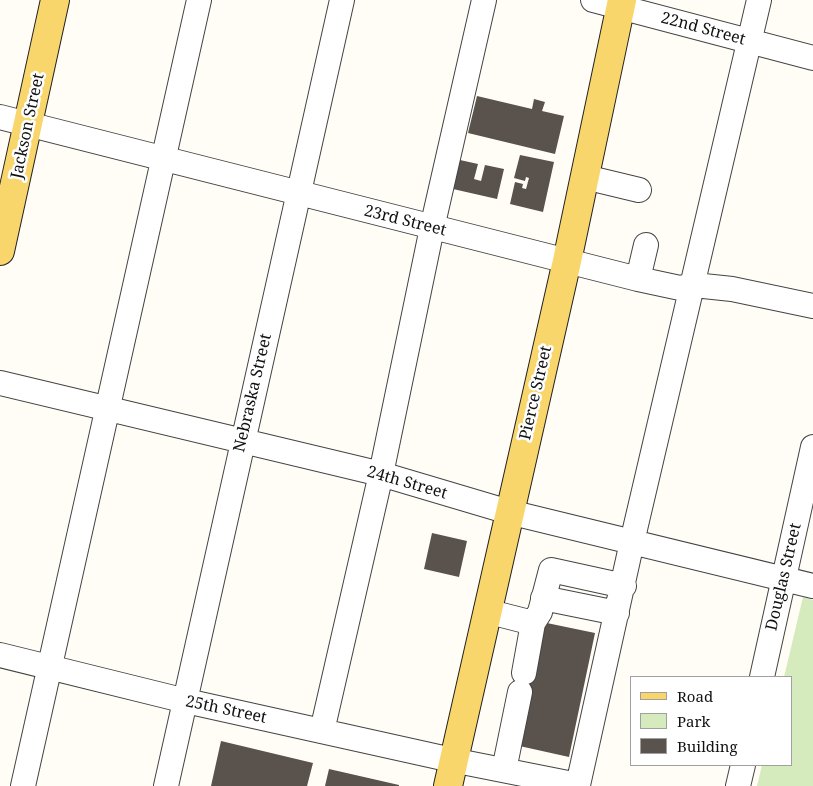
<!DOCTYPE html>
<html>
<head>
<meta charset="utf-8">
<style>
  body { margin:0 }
  #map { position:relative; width:813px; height:786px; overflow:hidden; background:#fffdf5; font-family:"Noto Serif",serif }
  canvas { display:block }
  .legend { position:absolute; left:630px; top:676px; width:162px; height:90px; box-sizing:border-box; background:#fff; border:1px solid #a0a0a0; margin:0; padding:6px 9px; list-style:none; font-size:15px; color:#111 }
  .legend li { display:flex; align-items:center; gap:10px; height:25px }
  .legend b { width:25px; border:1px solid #a0a0a0 }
</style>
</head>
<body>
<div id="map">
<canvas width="813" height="786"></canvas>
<ul class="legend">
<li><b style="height:6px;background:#f9d66b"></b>Road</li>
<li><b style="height:14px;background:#d5ebbd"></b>Park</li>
<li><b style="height:14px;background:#5a524d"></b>Building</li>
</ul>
</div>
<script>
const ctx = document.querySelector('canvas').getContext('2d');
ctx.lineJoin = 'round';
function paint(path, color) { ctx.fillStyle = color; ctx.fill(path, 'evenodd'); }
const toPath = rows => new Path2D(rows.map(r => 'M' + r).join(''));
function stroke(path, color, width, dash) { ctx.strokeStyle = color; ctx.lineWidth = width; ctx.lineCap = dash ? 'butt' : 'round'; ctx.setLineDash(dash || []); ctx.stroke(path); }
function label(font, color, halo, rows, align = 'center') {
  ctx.font = font + ' "Noto Serif",serif'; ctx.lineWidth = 5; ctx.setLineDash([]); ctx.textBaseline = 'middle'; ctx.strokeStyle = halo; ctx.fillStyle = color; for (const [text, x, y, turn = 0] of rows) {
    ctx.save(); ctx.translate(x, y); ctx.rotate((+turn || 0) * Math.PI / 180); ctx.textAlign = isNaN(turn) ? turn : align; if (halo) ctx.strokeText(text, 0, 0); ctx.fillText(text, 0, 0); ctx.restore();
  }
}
const green = toPath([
  [803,597,813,600,813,786,757,786,762,765,792,765,792,677,784,677]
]);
const building = toPath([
  [477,96,532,109,534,99,545,102,542,111,564,116,555,154,468,133],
  [520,155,554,162,543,212,510,204,515,182,523,184,522,188,526,189,529,178,526,177,525,181,514,178],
  [460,160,478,164,474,179,481,181,485,165,504,169,497,199,453,189],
  [432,533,467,541,459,577,424,569],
  [542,622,595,633,569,757,515,745,519,672],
  [221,741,313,763,307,786,211,786],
  [329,769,399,785,399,786,325,786]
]);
const minor = toPath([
  [593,0,813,58],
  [0,117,638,279,680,288,694,285,732,289,813,306],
  [585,177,639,190],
  [638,279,646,245],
  [0,383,381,474,509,512,813,586],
  [543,598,617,613],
  [486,611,533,623,540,612,551,570,624,586],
  [0,655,186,701,452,760,578,785,632,542,759,0],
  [524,673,533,623],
  [762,677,813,447],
  [322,731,381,474,432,228,484,0],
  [504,770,520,692],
  [23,786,199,0],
  [166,786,342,0],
  [738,786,743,765]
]);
const major = toPath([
  [0,251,55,0],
  [448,786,567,261,622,0]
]);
const streetNames = [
  ["22nd Street",703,29,15],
  ["Jackson Street",28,126,-78],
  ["23rd Street",405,221,14],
  ["Nebraska Street",253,393,-77],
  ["Pierce Street",536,393,-77],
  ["24th Street",407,483,16],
  ["Douglas Street",784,577,-77],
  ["25th Street",226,710,12]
];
paint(green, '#d5ebbd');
paint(building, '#5a524d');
stroke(minor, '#444', 26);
stroke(major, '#222', 30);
stroke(minor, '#fff', 24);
stroke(major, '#f9d66b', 28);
label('16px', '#111', '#fff', streetNames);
</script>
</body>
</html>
